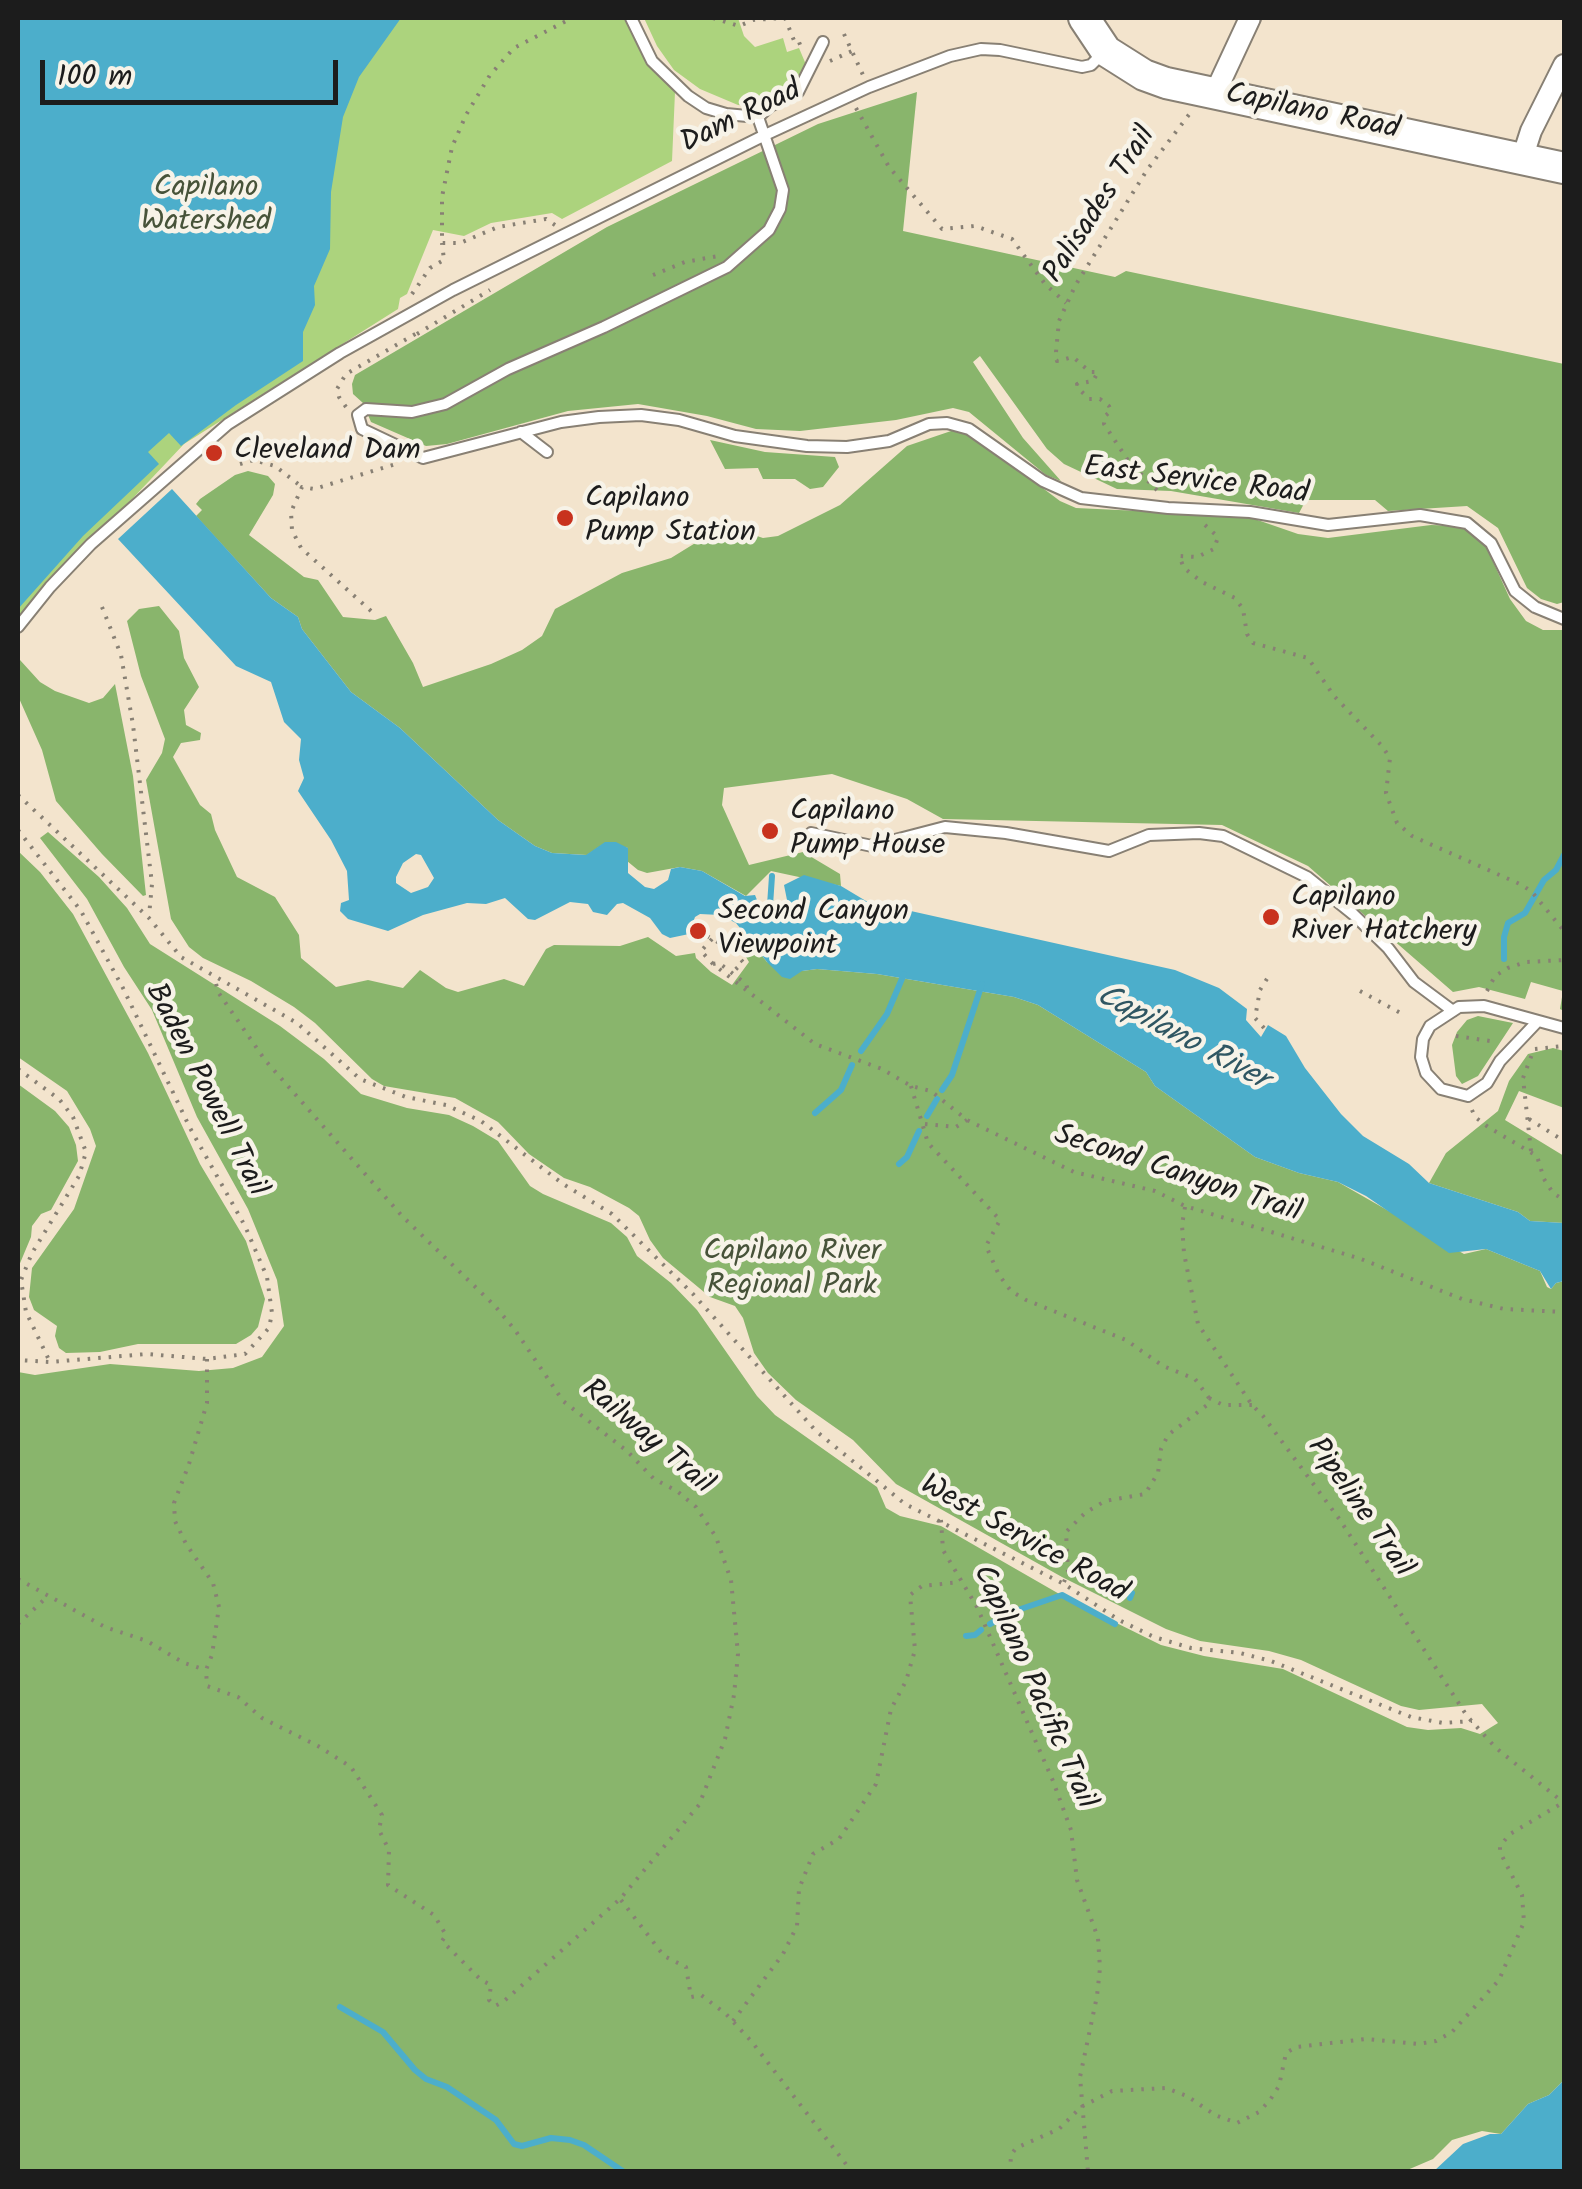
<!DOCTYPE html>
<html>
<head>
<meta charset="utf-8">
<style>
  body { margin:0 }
  #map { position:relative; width:1582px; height:2189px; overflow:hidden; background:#f3e4cd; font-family:Kalam,sans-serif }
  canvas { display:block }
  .frame { position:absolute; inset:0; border:20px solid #1c1c1c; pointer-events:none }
  .scale { position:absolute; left:40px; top:60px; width:298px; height:45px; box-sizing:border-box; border:5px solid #1c1c1c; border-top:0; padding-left:12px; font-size:30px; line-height:35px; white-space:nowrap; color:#1c1c1c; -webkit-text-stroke:8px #f7f3e8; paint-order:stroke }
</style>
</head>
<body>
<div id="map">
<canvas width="1582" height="2189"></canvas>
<div class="frame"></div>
<div class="scale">100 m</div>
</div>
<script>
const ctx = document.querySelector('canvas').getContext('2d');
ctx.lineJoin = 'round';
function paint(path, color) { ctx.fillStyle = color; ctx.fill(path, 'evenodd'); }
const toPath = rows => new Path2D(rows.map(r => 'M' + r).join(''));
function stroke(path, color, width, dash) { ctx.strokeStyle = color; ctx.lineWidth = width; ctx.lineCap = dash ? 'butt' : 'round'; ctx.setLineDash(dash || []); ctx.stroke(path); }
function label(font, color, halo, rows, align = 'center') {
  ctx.font = font + ' Kalam,sans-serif'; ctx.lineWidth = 9; ctx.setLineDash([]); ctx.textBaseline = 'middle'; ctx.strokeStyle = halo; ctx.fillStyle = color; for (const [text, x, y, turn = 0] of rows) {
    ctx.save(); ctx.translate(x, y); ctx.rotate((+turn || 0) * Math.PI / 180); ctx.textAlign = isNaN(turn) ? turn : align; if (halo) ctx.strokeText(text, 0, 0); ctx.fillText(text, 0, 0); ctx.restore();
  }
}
const green = toPath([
  [18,18,625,18,647,63,675,92,672,161,562,219,552,213,491,223,464,236,433,230,407,294,400,298,398,309,184,444,18,620],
  [644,18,738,18,744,36,755,47,783,38,787,52,799,48,807,67,796,85,787,93,762,98,763,102,757,107,738,105,700,89,674,70,657,46]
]);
const forest = toPath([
  [917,92,903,231,1115,277,1126,271,1564,364,1564,602,1557,604,1541,599,1527,588,1498,528,1467,506,1388,511,1375,500,1306,500,1299,513,1171,491,1117,489,1064,464,1047,449,980,356,973,362,1023,438,1061,481,1046,475,969,412,953,408,896,420,800,431,756,429,707,416,638,404,568,411,447,444,426,446,371,422,363,403,353,394,352,384,355,375,607,227,818,124],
  [954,430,972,435,1060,501,1076,508,1246,516,1298,534,1328,538,1431,525,1459,526,1471,532,1486,546,1510,599,1526,621,1543,630,1564,630,1564,1011,1560,1009,1563,991,1531,982,1525,999,1479,987,1453,992,1308,866,1222,825,943,819,907,799,832,774,724,788,722,805,749,865,803,852,840,874,841,886,771,871,746,896,702,871,680,867,647,873,638,870,627,861,628,848,605,843,587,855,552,853,535,846,498,820,400,728,351,692,302,629,298,617,271,598,196,516,202,510,196,504,200,499,235,475,248,471,268,476,275,484,273,495,249,535,304,577,318,580,343,617,375,620,386,616,413,663,423,687,491,664,522,650,542,636,555,609,622,573,671,558,718,529,736,529,763,538,778,536,840,505,907,446],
  [710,440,765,452,835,457,839,467,823,487,810,489,795,479,763,479,758,468,725,469],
  [159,606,179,631,184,658,199,687,184,710,186,725,201,733,200,740,181,743,173,757,200,805,211,814,215,830,237,877,275,897,299,935,301,958,336,987,368,980,403,988,420,970,446,988,458,992,504,979,524,986,546,949,554,945,620,946,648,937,676,956,695,953,696,958,711,972,732,985,749,962,737,942,744,934,767,962,802,971,817,969,877,974,1014,997,1038,1005,1146,1072,1155,1086,1255,1157,1299,1173,1338,1182,1464,1254,1486,1249,1540,1271,1547,1287,1551,1289,1556,1283,1564,1281,1564,2080,1549,2095,1528,2104,1501,2134,1482,2131,1452,2140,1433,2159,1405,2171,18,2170,18,1372,35,1375,110,1364,199,1371,233,1368,262,1357,284,1326,277,1280,248,1209,197,1117,152,1010,124,967,87,899,40,838,48,832,99,877,127,908,150,944,280,1026,324,1059,361,1094,407,1108,449,1115,473,1126,498,1141,530,1186,543,1194,611,1223,627,1237,637,1256,671,1283,697,1310,757,1396,775,1415,877,1487,886,1508,900,1516,941,1526,1068,1599,1161,1645,1204,1656,1283,1669,1407,1727,1428,1730,1461,1728,1480,1734,1498,1723,1482,1704,1419,1710,1401,1706,1301,1660,1269,1651,1200,1641,1166,1629,1062,1577,896,1484,853,1440,796,1400,768,1373,754,1353,743,1318,735,1306,710,1297,663,1258,650,1240,639,1216,629,1208,590,1187,564,1178,529,1154,498,1122,455,1098,384,1086,372,1079,315,1023,294,1007,251,981,203,958,189,947,171,919,146,780,162,753,165,739,141,676,127,621,139,609],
  [20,660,40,682,55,691,89,703,103,698,115,684,133,776,146,895,143,896,102,854,56,801,42,750,18,696],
  [18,851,40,872,73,914,148,1053,200,1164,246,1241,265,1299,258,1327,251,1335,236,1344,138,1344,100,1352,66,1353,59,1348,55,1336,57,1326,34,1310,29,1297,32,1268,74,1209,96,1146,90,1129,67,1091,18,1057],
  [1478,1016,1513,1023,1478,1076,1462,1084,1456,1076,1452,1045,1457,1032,1467,1020],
  [1553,1048,1564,1051,1564,1108,1519,1091,1505,1120,1564,1156,1564,1223,1530,1221,1518,1212,1429,1183,1446,1153,1498,1111,1509,1081,1528,1054],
  [18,1084,55,1111,69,1127,76,1145,78,1161,51,1210,41,1214,32,1226,31,1237,18,1268]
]);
const water = toPath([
  [18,18,401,18,359,77,343,117,331,192,330,249,314,286,315,305,303,332,303,361,236,405,181,446,169,433,148,452,159,464,83,536,18,609],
  [172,489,271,598,298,617,302,629,351,692,400,728,498,820,535,846,552,853,586,855,605,842,616,842,628,848,628,873,645,887,654,889,668,880,671,869,680,867,702,871,745,896,755,895,763,915,770,916,783,911,787,900,784,885,804,875,841,886,866,901,1175,970,1219,988,1247,1009,1246,1020,1261,1037,1268,1025,1286,1036,1305,1068,1341,1114,1363,1136,1409,1164,1429,1183,1518,1212,1530,1221,1564,1223,1564,1281,1556,1283,1551,1289,1540,1271,1486,1249,1449,1253,1366,1196,1338,1182,1299,1173,1255,1157,1155,1086,1146,1072,1038,1005,1014,997,877,974,817,969,802,971,790,979,782,977,767,962,736,923,720,915,700,914,695,917,689,934,670,938,662,934,650,918,623,903,617,904,607,915,593,912,588,904,570,902,535,920,528,919,505,898,486,904,467,903,423,915,388,931,348,919,340,911,341,903,349,900,347,871,331,840,298,791,304,778,299,760,301,739,284,722,271,682,236,666,118,539],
  [416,854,421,855,434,878,428,887,411,893,396,883,396,877,403,863],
  [1564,2080,1564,2170,1434,2171,1463,2144,1490,2134,1501,2134,1528,2104,1549,2095]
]);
const stream = toPath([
  [769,920,772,876],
  [1504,959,1504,937,1508,923,1525,913,1544,880,1556,870,1564,855],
  [861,1051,887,1014,904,974],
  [942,1090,952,1075,982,984],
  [815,1113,841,1090,852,1065],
  [927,1116,937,1099],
  [899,1164,907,1157,919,1131],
  [1130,1598,1132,1593],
  [990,1624,1012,1612,1062,1595,1115,1624],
  [966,1636,975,1635,981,1630],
  [340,2007,383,2032,415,2070,426,2079,447,2087,496,2120,514,2144,522,2146,551,2138,570,2140,584,2145,624,2172]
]);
const path = toPath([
  [713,18,739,26,753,20,782,18],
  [785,18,795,43,799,42,802,50],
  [844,34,863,75],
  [830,61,852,51],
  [856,108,889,167,942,229,975,226,1012,239,1045,284,1066,303],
  [555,225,546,219,498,227,460,243,442,243,442,197,452,147,466,115,490,75,514,48,572,18],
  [653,275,685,262,718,256],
  [412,294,430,268,444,260,442,243],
  [417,334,490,290],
  [346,407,339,397,337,389,346,374,417,333],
  [240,464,254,460,275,466,302,487],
  [1157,490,1129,462,1104,424,1105,416,1111,411,1109,406,1100,399,1089,399,1079,389,1077,384,1093,381,1098,372,1090,372,1073,357,1057,361,1056,352,1059,321,1075,286,1147,170,1191,112],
  [1205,525,1218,537,1214,549,1197,557,1179,556,1184,568,1202,582,1235,598,1243,609,1247,634,1253,643,1308,658,1334,696,1382,746,1390,758,1386,793,1397,823,1412,836,1522,885,1532,892,1564,931],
  [102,607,121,655,133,725,152,884,149,916],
  [371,611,301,548,292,530,291,512,302,487,314,489,399,463],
  [18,795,149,918,181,957,297,1023,360,1079,406,1097,446,1105,481,1121,563,1184,612,1214,693,1294,816,1431,905,1504,1064,1584,1119,1620,1154,1637,1191,1648,1240,1653,1271,1661,1411,1717,1443,1723,1472,1721],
  [18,830,81,911,123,988,190,1128,245,1226,267,1277,272,1313,269,1328,245,1354,207,1359,147,1354,50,1362,18,1360],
  [698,931,732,950,743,962,732,973],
  [712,939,701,951,713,964,815,1044,882,1069,911,1086,931,1091,967,1120,1074,1172,1155,1191,1185,1206,1361,1259,1462,1299,1504,1309,1564,1312],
  [713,964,719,963,732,973,746,984,749,993],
  [1360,991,1406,1016],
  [1487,991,1495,976,1508,968,1526,962,1564,960],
  [1264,1028,1255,1018,1260,990,1270,974],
  [1456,1036,1497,1042],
  [1535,1049,1564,1046],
  [18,1069,59,1099,73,1117,86,1152,79,1176,32,1253,21,1280,26,1312,50,1362],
  [911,1086,928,1143,1000,1220,986,1246,999,1275,1011,1291,1026,1300,1126,1340,1163,1366,1195,1379,1209,1398,1207,1405,1168,1435,1161,1449,1158,1473,1145,1494,1105,1501,1085,1513,1066,1532,1068,1572,1064,1582],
  [1472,1110,1475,1117,1488,1127,1537,1156,1544,1179,1553,1193,1564,1200],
  [1529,1119,1564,1141],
  [925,1124,956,1127,967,1120],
  [1531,1151,1523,1078,1534,1049],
  [1185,1207,1182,1225,1184,1253,1198,1324,1252,1405,1263,1416,1340,1520,1467,1716,1496,1748,1564,1803],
  [207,1359,207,1403,189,1464,174,1503,175,1521,186,1544,213,1583,219,1607,212,1655,206,1670,207,1686,238,1697,262,1718,318,1746,351,1767,382,1815,379,1830,389,1850,388,1885,434,1915,446,1935,442,1941,481,1980,491,1985,489,2000,495,2006,503,2002,620,1899,699,1805,725,1739,734,1695,738,1654,731,1580,716,1537,696,1507,677,1491,654,1479,627,1451,563,1401,515,1330,495,1306,402,1216,265,1060,218,992,215,979],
  [1209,1398,1223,1405,1252,1405],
  [941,1520,943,1550,977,1607,1053,1781,1071,1830,1077,1880,1098,1938,1100,1968,1097,1996,1080,2077,1088,2172],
  [18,1579,105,1627,147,1641,184,1663,206,1670],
  [18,1624,47,1597],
  [621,1900,664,1956,686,1967,691,1997,701,1995,726,2014,752,2042,852,2172],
  [733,2021,783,1954,797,1926,799,1889,813,1854,839,1839,876,1784,891,1709,906,1681,915,1650,910,1595,922,1586,960,1582],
  [1010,2172,1011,2155,1016,2148,1059,2129,1081,2107,1112,2091,1166,2088,1187,2096,1215,2115,1237,2123,1259,2112,1270,2100,1279,2086,1286,2053,1296,2047,1366,2039,1418,2044,1436,2041,1452,2032,1499,1980,1524,1922,1522,1895,1500,1852,1500,1846,1510,1834,1564,1802]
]);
const service = toPath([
  [631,18,652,61,688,96,706,108,726,114,758,117,783,190,780,209,769,230,727,267,604,327,508,369,445,404,412,412,366,409,358,415,362,429,423,458,561,422,599,417,641,415,679,420,735,436,807,446,847,447,889,441,929,424,947,423,969,429,1043,481,1081,498,1168,508,1250,512,1328,525,1420,515,1467,523,1491,543,1515,591,1535,607,1564,619],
  [758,117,770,106,798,92,823,42],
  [521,432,547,452],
  [18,627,50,587,91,544,228,424,340,353,453,290,765,135,869,87,950,56,981,49,1000,50,1082,67,1091,65,1102,54],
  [811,833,872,846,945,827,1006,833,1109,851,1149,835,1199,833,1223,836,1307,877,1353,914,1388,948,1414,982,1453,1011],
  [1537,1022,1500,1061,1487,1083,1468,1096,1441,1089,1426,1073,1421,1057,1423,1039,1430,1026,1459,1007,1484,1006,1564,1028]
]);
const minor = toPath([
  [1215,93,1250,18],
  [1522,159,1531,131,1564,65]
]);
const secondary = toPath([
  [1084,18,1106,51,1144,75,1166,83,1564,168]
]);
const markers = [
  [214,453,10,"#c8321e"],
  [565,518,10,"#c8321e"],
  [770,831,10,"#c8321e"],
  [1271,917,10,"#c8321e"],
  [698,931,10,"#c8321e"]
];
const streetNames = [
  ["Capilano Road",1312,114,12],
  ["Dam Road",742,119,-26],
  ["Palisades Trail",1102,206,-57],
  ["East Service Road",1196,483,7],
  ["Baden Powell Trail",204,1091,63],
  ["Second Canyon Trail",1177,1176,18],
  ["Railway Trail",646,1439,40],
  ["Pipeline Trail",1358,1509,55],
  ["West Service Road",1023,1541,29],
  ["Capilano Pacific Trail",1032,1688,66]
];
const parkNames = [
  ["Capilano",206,190],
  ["Watershed",206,224],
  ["Capilano River",792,1254],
  ["Regional Park",792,1288]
];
const poiNames = [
  ["Cleveland Dam",234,453],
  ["Capilano",585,501],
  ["Pump Station",585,535],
  ["Capilano",790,814],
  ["Pump House",790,848],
  ["Capilano",1291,900],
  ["River Hatchery",1291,934],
  ["Second Canyon",718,914],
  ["Viewpoint",718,948]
];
const waterNames = [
  ["Capilano River",1181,1040,28]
];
paint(green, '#acd37d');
paint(forest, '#89b56c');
paint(water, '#4caecb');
stroke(stream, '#4caecb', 6);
stroke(service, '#888074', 14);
stroke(minor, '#888074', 24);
stroke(secondary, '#888074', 34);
stroke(path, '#888074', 4, [2.5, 8]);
stroke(service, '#fff', 10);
stroke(minor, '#fff', 20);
stroke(secondary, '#fff', 30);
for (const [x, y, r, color] of markers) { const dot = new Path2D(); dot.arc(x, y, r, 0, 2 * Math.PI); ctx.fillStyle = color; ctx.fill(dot); stroke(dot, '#f7f3e8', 4); }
label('30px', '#1c1c1c', '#f7f3e8', streetNames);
label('30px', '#475339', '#f7f3e8', parkNames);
label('30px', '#1c1c1c', '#f7f3e8', poiNames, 'left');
label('italic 32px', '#2f5662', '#f7f3e8', waterNames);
</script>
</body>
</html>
